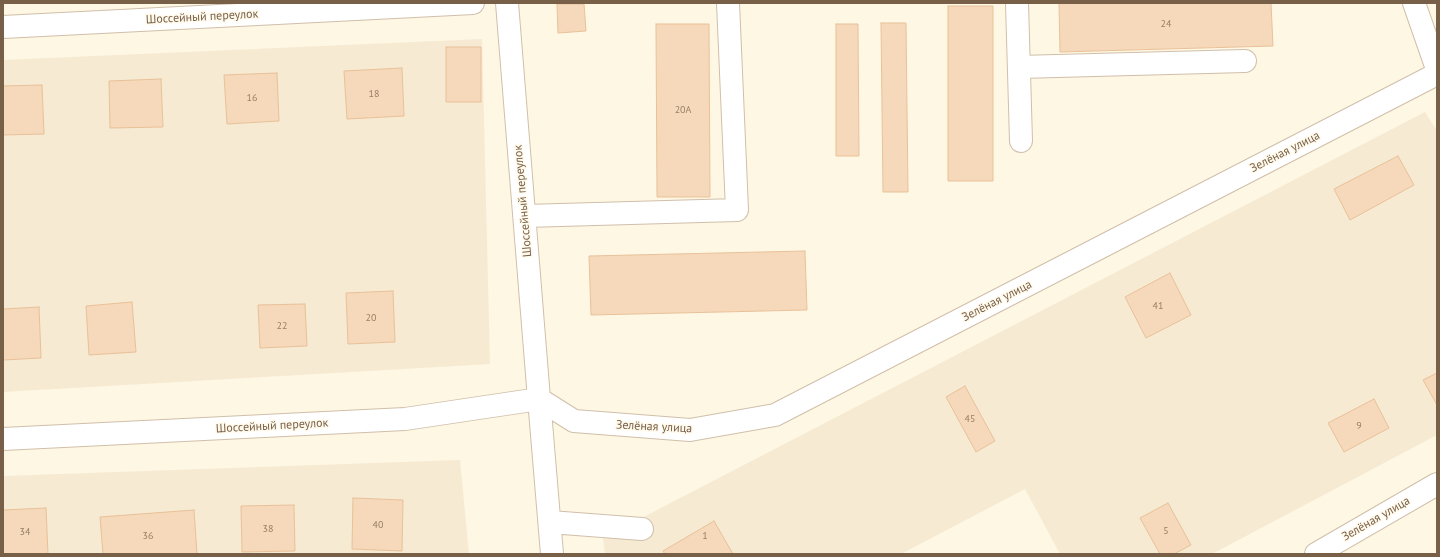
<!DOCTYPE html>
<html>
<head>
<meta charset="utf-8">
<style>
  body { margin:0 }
  #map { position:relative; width:1440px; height:557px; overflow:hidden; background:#fef7e4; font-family:"PT Sans",sans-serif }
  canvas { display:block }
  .frame { position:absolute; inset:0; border:4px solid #785f48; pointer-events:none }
</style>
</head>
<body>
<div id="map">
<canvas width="1440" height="557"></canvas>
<div class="frame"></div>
</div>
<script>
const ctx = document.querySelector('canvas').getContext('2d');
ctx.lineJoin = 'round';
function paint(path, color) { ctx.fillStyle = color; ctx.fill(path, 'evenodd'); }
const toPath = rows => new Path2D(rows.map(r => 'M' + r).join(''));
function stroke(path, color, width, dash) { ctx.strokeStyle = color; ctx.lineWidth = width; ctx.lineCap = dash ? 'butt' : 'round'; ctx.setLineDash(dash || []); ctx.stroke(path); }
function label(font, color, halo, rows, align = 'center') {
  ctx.font = font + ' "PT Sans",sans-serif'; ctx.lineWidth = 3; ctx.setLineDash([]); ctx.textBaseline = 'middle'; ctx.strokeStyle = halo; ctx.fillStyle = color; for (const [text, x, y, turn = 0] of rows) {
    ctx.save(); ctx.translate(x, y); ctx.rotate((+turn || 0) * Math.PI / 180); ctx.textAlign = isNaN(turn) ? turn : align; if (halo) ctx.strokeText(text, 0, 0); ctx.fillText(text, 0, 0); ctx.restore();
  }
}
const residential = toPath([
  [482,39,490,364,3,392,3,60],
  [1425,112,1437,131,1437,435,1212,554,1060,554,1025,489,901,554,605,554,603,538],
  [460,460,469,554,3,554,3,476]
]);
const building = toPath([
  [1059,3,1271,3,1273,46,1060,52,1059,3],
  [557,4,584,4,586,31,558,33,557,4],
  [948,6,993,6,993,181,948,181,948,6],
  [881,23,906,23,908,192,883,192,881,23],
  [656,24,709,24,710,197,657,197,656,24],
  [836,24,858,24,859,156,836,156,836,24],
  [446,47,481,47,481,102,446,102,446,47],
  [402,68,404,116,347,119,344,71,402,68],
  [277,73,279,121,227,124,224,75,277,73],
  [161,79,163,127,110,128,109,81,161,79],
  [42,85,44,134,3,135,3,86,42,85],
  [1398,156,1414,185,1350,220,1334,189,1398,156],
  [805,251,807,310,591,315,589,256,805,251],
  [1170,273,1191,315,1146,338,1125,297,1170,273],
  [393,291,395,342,348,344,346,293,393,291],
  [132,302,136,352,89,355,86,306,132,302],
  [305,304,307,346,260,348,258,305,305,304],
  [39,307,41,358,3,360,3,309,39,307],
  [1437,373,1437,405,1423,380,1437,373],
  [965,386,995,441,976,452,946,397,965,386],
  [1374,399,1389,428,1344,452,1328,423,1374,399],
  [353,498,403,500,402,551,352,549,353,498],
  [1168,503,1191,545,1174,554,1160,554,1140,518,1168,503],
  [294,505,295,551,242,552,241,506,294,505],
  [46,508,48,554,3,554,3,510,46,508],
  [194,510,197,554,103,554,100,517,194,510],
  [714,521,733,554,665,554,663,551,714,521]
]);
const minor = toPath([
  [507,3,539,399,552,554],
  [1017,3,1021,141],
  [1414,3,1437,69],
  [3,27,473,3],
  [1019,67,1245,61],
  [525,216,737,210,728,3],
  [3,439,405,419,539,399,574,421,690,430,775,415,1437,74],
  [550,522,642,529],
  [1316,554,1437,484]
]);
const numberNames = [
  ["24",1166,24],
  ["18",374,94],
  ["16",252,98],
  ["20А",683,110],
  ["41",1158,306],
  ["20",371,318],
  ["22",282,326],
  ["45",970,419],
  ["9",1359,426],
  ["40",378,525],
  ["38",268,529],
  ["5",1166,531],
  ["34",25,532],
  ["36",148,536],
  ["1",705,536]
];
const streetNames = [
  ["Шоссейный переулок",202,17,-3],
  ["Зелёная улица",1285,152,-27],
  ["Шоссейный переулок",523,201,-95],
  ["Зелёная улица",997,301,-27],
  ["Шоссейный переулок",272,426,-3],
  ["Зелёная улица",654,427,3],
  ["Зелёная улица",1376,519,-30]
];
paint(residential, '#f6ead2');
paint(building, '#f5d9ba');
stroke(building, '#e9c199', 1);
stroke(minor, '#d0bfaa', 24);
stroke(minor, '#fff', 22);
label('10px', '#977e64', null, numberNames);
label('12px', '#785f48', '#fffaec', streetNames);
</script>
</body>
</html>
